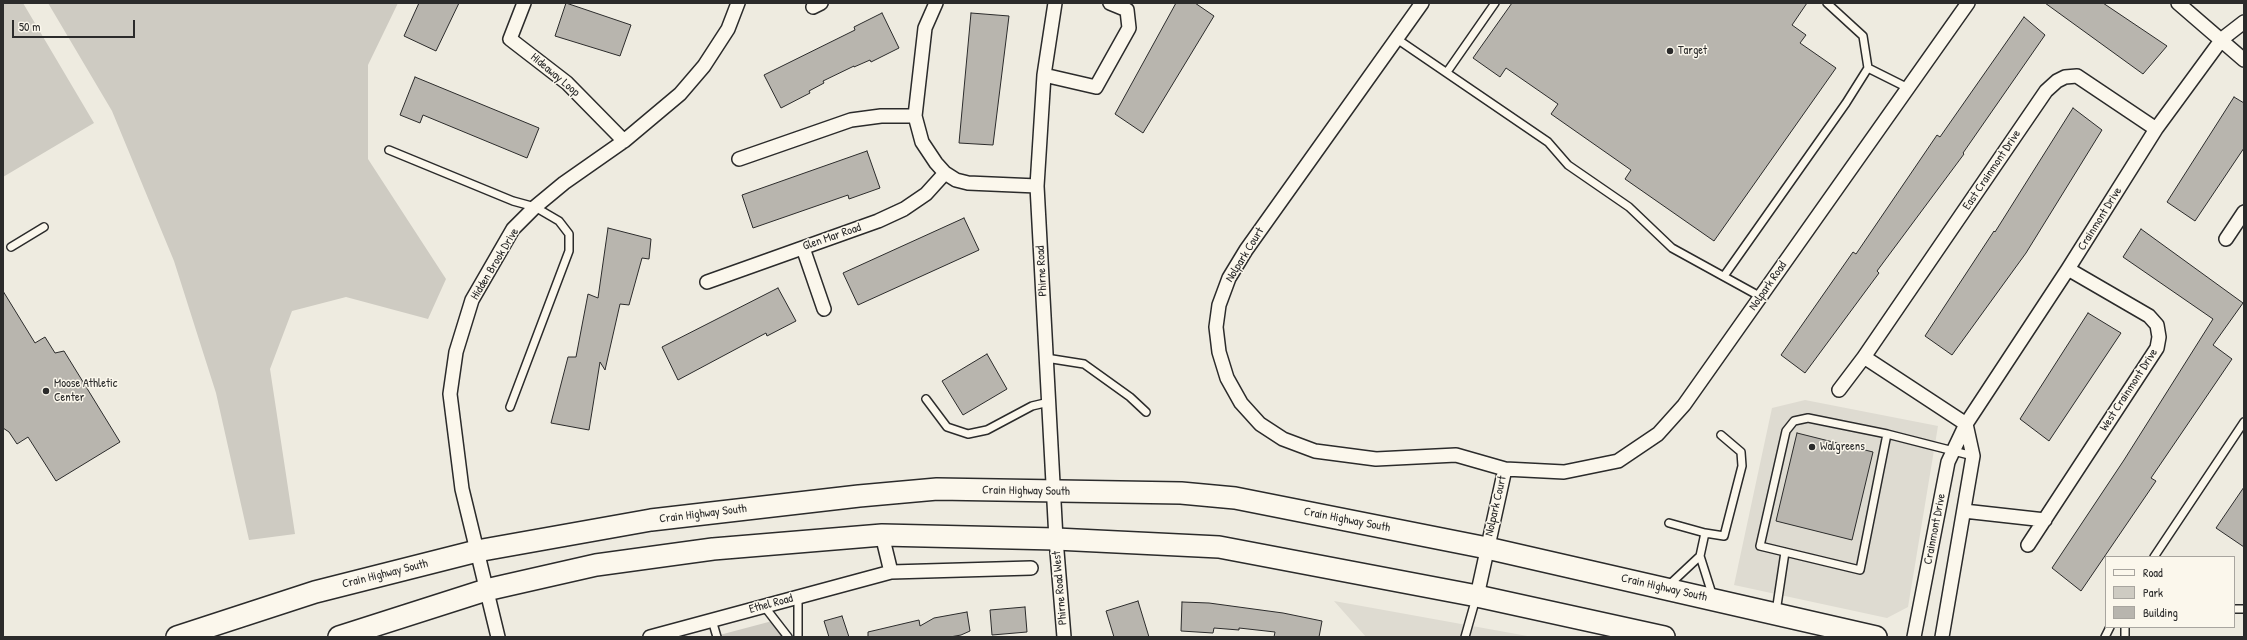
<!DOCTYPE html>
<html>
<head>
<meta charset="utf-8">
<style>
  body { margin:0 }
  #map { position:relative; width:2247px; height:640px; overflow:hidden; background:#eeebe0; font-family:"Patrick Hand",sans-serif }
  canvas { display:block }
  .frame { position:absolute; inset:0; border:4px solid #2b2b2b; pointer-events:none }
  .legend { position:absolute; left:2105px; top:556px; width:130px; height:72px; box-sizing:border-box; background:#fbf7ec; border:1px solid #a8a59f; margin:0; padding:5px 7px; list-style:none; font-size:12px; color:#2b2b2b }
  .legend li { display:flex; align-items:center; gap:8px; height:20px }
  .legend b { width:20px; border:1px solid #a8a59f }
  .scale { position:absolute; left:12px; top:20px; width:123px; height:18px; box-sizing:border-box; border:2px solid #2b2b2b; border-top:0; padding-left:5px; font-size:12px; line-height:14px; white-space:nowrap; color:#2b2b2b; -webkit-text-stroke:3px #fbf7ec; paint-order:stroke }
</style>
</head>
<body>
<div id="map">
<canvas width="2247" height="640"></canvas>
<div class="frame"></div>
<ul class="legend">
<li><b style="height:5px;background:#fbf7ec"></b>Road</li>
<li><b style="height:11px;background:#cecbc2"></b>Park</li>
<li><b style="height:11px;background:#b8b5ae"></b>Building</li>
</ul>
<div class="scale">50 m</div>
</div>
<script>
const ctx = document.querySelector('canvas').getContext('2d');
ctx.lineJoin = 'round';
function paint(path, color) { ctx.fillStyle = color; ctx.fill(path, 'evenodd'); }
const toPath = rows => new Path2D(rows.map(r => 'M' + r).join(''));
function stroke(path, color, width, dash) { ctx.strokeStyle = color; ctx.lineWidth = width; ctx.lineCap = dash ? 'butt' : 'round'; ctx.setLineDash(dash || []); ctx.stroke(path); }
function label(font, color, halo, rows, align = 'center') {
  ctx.font = font + ' "Patrick Hand",sans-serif'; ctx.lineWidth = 3; ctx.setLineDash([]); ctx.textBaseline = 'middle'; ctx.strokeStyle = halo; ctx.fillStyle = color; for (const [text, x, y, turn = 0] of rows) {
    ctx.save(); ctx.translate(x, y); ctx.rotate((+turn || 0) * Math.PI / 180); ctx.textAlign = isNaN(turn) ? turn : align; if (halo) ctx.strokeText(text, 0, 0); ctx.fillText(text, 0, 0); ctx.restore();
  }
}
const built = toPath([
  [1805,400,1938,426,1908,607,1887,618,1734,585,1772,408],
  [1334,601,1533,637,1366,637]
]);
const green = toPath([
  [3,3,23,3,94,123,3,177],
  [48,3,398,3,368,65,368,159,446,279,428,319,346,297,292,311,270,369,295,534,249,540,216,393,174,261,112,111],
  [776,620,784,637,712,637]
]);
const building = toPath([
  [419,3,459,3,436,51,404,36,419,3],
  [566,3,631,25,620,56,555,36,566,3],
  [1176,3,1195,3,1214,16,1143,133,1115,114,1176,3],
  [1512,3,1807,3,1792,25,1806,35,1800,43,1836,68,1714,241,1625,179,1631,170,1551,114,1558,104,1506,68,1500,77,1473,58,1512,3],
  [2045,3,2103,3,2167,46,2143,74,2045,3],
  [882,13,899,48,871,62,870,60,854,67,854,66,823,81,824,83,809,91,810,93,781,108,764,75,855,30,854,27,882,13],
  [971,13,1009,16,993,145,959,143,971,13],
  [2024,17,2045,35,1963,153,1964,154,1877,271,1879,273,1805,373,1781,355,1853,252,1856,254,1937,135,1940,137,2024,17],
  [415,77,539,128,527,158,423,115,420,123,400,115,415,77],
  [2234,97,2244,103,2244,148,2195,221,2167,202,2234,97],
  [2073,108,2102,130,2026,253,1952,355,1925,336,1994,231,1995,232,2073,108],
  [867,151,880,188,849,199,848,195,753,228,742,195,867,151],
  [964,218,979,250,858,305,843,273,964,218],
  [608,228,651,239,649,259,642,258,629,305,620,304,605,370,600,362,589,430,551,423,568,357,576,357,588,294,598,298,608,228],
  [2141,229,2243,303,2213,345,2232,359,2151,478,2156,481,2081,591,2052,568,2124,460,2213,319,2123,257,2141,229],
  [778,288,796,321,767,336,766,333,678,380,662,347,778,288],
  [3,291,35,343,45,337,55,353,64,351,120,442,56,481,28,437,17,444,9,432,3,428,3,291],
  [2088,313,2121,333,2049,441,2020,419,2088,313],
  [987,354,1007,389,963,415,942,381,987,354],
  [1797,433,1873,452,1852,540,1776,521,1797,433],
  [2244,487,2244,547,2216,528,2244,487],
  [1138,601,1149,637,1114,637,1106,611,1138,601],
  [1182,602,1209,603,1283,613,1322,621,1319,637,1274,637,1275,632,1239,628,1239,630,1214,628,1213,633,1181,631,1182,602],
  [1025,607,1027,632,992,635,990,610,1025,607],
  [967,612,970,631,961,635,950,637,868,637,868,632,919,620,920,626,934,618,967,612],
  [842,616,849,637,829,637,824,621,842,616]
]);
const service = toPath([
  [1397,39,1548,142,1568,165,1629,207,1672,248,1761,297],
  [1868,68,1908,88],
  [1447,72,1495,3],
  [389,150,513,201,535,207,559,221,569,234,569,251,510,407],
  [11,247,44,227],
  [1724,276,1846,103,1868,68,1863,36,1827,3],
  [1046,358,1084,364,1130,397,1146,412],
  [926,399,947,427,968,434,987,430,1032,406,1049,402],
  [1669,523,1705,533,1700,556,1713,597],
  [1705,533,1724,536,1742,466,1741,452,1721,435],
  [1785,552,1760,546,1786,431,1794,421,1808,418,1887,434],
  [2154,557,2244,422],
  [1668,586,1700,556],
  [764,606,788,637],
  [2234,609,2244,609],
  [1776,612,1785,552,1860,570,1887,434,1973,456],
  [712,620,717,637],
  [798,637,798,597],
  [1465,637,1476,598],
  [2105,637,2110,627],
  [2125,637,2125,627]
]);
const minor = toPath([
  [524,3,510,39,567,83,624,141],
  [936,3,925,28,915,116,922,142,936,163,945,173,956,180,968,183,1037,186],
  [1055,3,1044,75,1037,186,1056,539,1064,637],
  [1422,3,1246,250,1229,278,1219,305,1216,327,1219,352,1227,378,1241,403,1260,424,1283,439,1315,451,1376,459,1456,455,1505,469,1564,472,1618,461,1658,434,1684,405,1968,3],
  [2178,3,2244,60],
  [813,7,821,3],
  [1044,75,1096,87,1129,28,1127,10,1110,3],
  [739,159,851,120,881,116,915,116],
  [2226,239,2244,212],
  [803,248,824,309],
  [707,282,878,221,904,209,926,194,945,173],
  [1864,357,1966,424],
  [1839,390,1864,357,2046,91,2057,81,2065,77,2077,76,2156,129],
  [1964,511,2045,520],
  [882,535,891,572],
  [2028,545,2157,348,2159,337,2157,325,2149,316,2068,269],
  [1477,596,1505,469],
  [498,637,462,489,450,394,456,352,472,300,513,229,535,207,564,183,624,141,680,94,704,66,728,29,738,3],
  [650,637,891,572,1031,568],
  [1914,637,1948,462,1966,424,2068,269,2156,129,2222,39,2244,22],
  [1942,637,1973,456,1966,424]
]);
const primary = toPath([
  [177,637,315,592,477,551,651,520,859,496,937,489,1181,493,1235,498,1487,548,1876,637],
  [339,637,486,590,596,565,713,549,882,535,1056,539,1219,547,1477,596,1664,637]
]);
const markers = [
  [1670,51,4,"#2b2b2b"],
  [46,391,4,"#2b2b2b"],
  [1812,447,4,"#2b2b2b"]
];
const poiNames = [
  ["Target",1678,51],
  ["Moose Athletic",54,384],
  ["Center",54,398],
  ["Walgreens",1820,447]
];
const streetNames = [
  ["Hideaway Loop",555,75,40],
  ["East Crainmont Drive",1992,170,-56],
  ["Crainmont Drive",2100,219,-58],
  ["Glen Mar Road",832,237,-19],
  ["Nolpark Court",1245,255,-58],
  ["Hidden Brook Drive",495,264,-59],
  ["Phirne Road",1042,271,-93],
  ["Nolpark Road",1768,286,-55],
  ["West Crainmont Drive",2129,390,-57],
  ["Crain Highway South",1026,491,1],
  ["Nolpark Court",1496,506,-77],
  ["Crain Highway South",703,514,-7],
  ["Crain Highway South",1347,520,11],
  ["Crainmont Drive",1935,529,-79],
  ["Crain Highway South",385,574,-14],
  ["Phirne Road West",1060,588,-95],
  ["Crain Highway South",1664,588,13],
  ["Ethel Road",771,604,-15]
];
paint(built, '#dedbd1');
paint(green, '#cecbc2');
paint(building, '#b8b5ae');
stroke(building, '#2b2b2b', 1);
stroke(service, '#2b2b2b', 10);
stroke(minor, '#2b2b2b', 16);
stroke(primary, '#2b2b2b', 24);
stroke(service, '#fbf7ec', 7);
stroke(minor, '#fbf7ec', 13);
stroke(primary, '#fbf7ec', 21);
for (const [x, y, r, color] of markers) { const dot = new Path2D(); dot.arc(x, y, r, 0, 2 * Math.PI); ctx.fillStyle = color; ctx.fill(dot); stroke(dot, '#fbf7ec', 1.5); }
label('12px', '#2b2b2b', '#fbf7ec', poiNames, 'left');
label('12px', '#2b2b2b', '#fbf7ec', streetNames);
</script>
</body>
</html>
